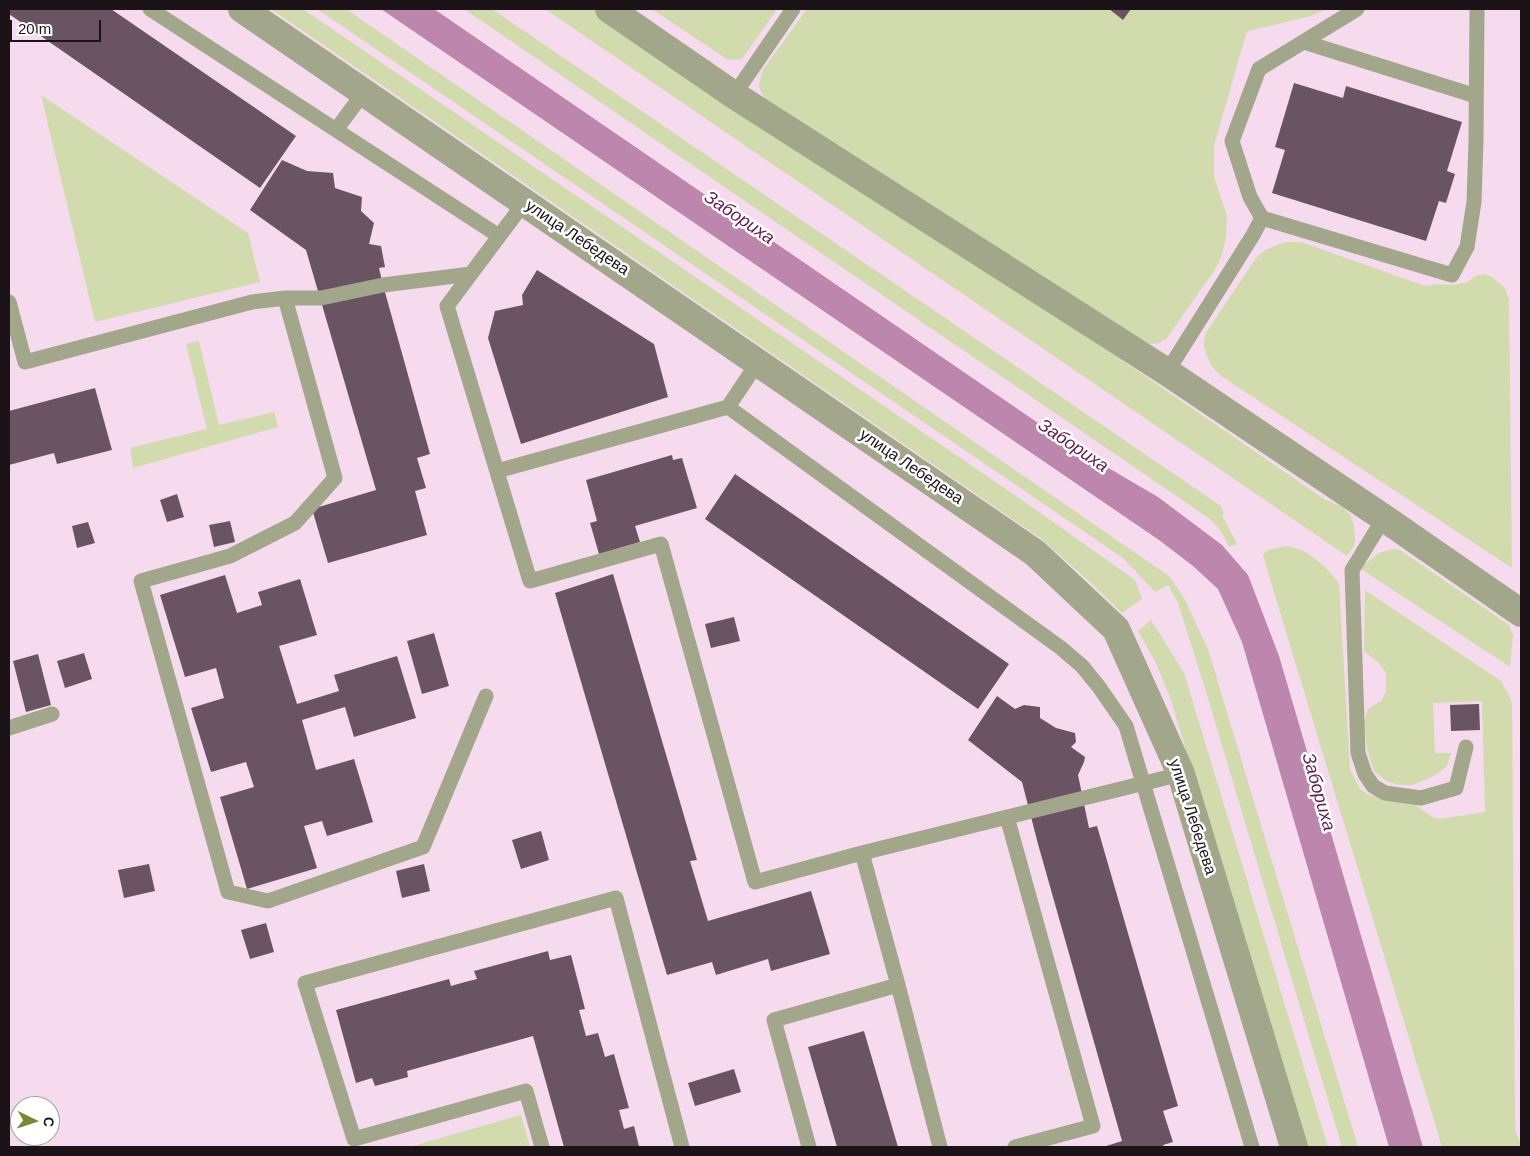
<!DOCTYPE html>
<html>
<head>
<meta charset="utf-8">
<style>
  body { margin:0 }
  #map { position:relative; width:1530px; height:1156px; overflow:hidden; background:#f5dbed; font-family:Helvetica,sans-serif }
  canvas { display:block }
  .frame { position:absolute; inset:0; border:10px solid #1c1319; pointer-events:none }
  .north { position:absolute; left:10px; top:1096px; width:50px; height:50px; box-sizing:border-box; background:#fff; border:1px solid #a4a1a3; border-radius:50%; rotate:94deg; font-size:14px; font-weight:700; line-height:20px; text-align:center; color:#1c1319 }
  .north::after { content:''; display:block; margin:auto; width:18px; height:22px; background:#7c8734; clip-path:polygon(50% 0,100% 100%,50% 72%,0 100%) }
  .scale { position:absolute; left:10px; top:20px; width:91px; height:22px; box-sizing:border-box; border:2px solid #1c1319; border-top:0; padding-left:6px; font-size:15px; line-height:18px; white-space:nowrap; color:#1c1319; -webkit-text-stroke:4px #fff; paint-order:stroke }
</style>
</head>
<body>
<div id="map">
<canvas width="1530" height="1156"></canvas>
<div class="frame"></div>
<div class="north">С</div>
<div class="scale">20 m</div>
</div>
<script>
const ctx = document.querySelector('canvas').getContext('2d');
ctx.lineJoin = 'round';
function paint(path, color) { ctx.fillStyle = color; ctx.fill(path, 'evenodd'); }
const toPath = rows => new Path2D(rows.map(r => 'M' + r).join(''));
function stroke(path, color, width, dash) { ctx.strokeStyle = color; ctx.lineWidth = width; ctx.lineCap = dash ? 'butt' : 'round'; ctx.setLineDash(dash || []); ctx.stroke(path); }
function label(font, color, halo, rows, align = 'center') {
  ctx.font = font + ' Helvetica,sans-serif'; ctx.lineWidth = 5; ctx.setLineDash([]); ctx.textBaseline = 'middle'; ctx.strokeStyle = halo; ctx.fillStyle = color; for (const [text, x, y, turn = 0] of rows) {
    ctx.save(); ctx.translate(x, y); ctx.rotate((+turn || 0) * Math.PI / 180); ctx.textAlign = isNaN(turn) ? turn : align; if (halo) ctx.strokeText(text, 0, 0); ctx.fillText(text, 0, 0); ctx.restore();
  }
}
const green = toPath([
  [271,9,303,9,1035,509,1135,580,1142,599,1122,613,1090,582,1040,538],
  [317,9,346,9,1169,576,1184,598,1208,649,1358,1147,1342,1147,1204,685,1178,603,1168,585,1155,592,1123,558],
  [464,9,492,9,1221,506,1224,513,1222,515,1237,544,1229,547,1221,531,1210,519],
  [545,9,610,9,1324,499,1343,507,1350,515,1354,526,1355,542,1352,549,1347,556],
  [652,9,777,9,742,59,728,60],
  [807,9,1109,9,1123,20,1131,9,1327,9,1311,16,1249,31,1246,34,1214,146,1214,177,1227,216,1226,237,1222,255,1214,271,1167,338,1159,343,1150,344,1141,344,767,101,762,94,759,86,762,71],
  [41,95,248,233,260,282,95,322],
  [1285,242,1301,242,1425,286,1437,284,1453,285,1467,282,1476,276,1484,274,1492,277,1504,287,1509,299,1512,568,1221,376,1212,367,1206,354,1204,346,1205,334,1256,258,1265,250],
  [199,341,219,425,274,412,278,427,133,468,130,448,207,429,186,344],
  [1286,546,1298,549,1309,554,1325,567,1339,583,1350,769,1360,789,1367,794,1389,801,1413,803,1432,817,1439,819,1485,812,1482,701,1433,703,1435,753,1451,753,1447,766,1436,775,1413,785,1399,785,1386,781,1374,771,1367,749,1364,722,1368,709,1381,701,1383,698,1386,690,1386,673,1378,662,1364,651,1365,590,1501,681,1510,697,1512,703,1515,1120,1516,1133,1521,1143,1521,1147,1442,1147,1263,556,1265,552,1268,550],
  [1393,549,1400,550,1509,625,1513,635,1510,667,1361,569,1363,565,1379,553],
  [1151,620,1184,673,1328,1147,1304,1147,1171,700,1156,663,1138,631],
  [521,1115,530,1147,410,1147,451,1135]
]);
const water = toPath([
  [381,9,434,9,1076,449,1158,497,1222,545,1248,575,1279,656,1423,1147,1389,1147,1242,642,1218,589,1193,566,1159,540]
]);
const building = toPath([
  [9,9,111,9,296,136,260,188,9,14],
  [1109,9,1131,9,1123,20],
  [1294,83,1343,98,1346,86,1462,122,1447,171,1455,174,1446,203,1439,201,1426,241,1272,193,1285,150,1275,147],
  [282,160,307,171,333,173,335,188,362,197,361,211,374,223,369,244,381,246,385,267,379,268,383,285,430,454,417,458,426,488,415,491,427,535,328,563,312,509,376,490,306,250,250,210],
  [537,270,654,344,668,397,521,444,488,338,495,311,523,305,522,295],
  [95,388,112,450,57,464,54,453,9,465,9,411],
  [672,455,673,460,682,458,697,508,635,526,640,542,599,554,590,523,597,521,586,480],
  [735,474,1009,664,978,709,705,519],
  [177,494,184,517,167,522,160,500],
  [230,521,235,542,214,547,209,525],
  [88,522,95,543,77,548,72,526],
  [613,574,697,860,690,861,708,921,811,891,830,954,771,971,768,959,716,975,712,962,667,975,555,593],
  [225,575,237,613,262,605,258,592,300,579,317,635,279,646,297,704,339,691,334,675,397,656,416,718,354,737,345,707,302,720,316,770,354,759,373,822,327,836,322,821,304,826,317,868,247,889,220,797,254,787,246,762,211,772,191,708,224,698,216,668,185,677,160,595],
  [734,617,740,641,711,648,705,624],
  [434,633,449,686,422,694,407,641],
  [84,653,92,679,65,688,57,661],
  [38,654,51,705,26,712,13,661],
  [997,696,1015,709,1024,705,1040,707,1040,718,1056,728,1075,733,1076,742,1071,747,1085,757,1084,762,1078,775,1089,828,1097,826,1178,1106,1163,1111,1173,1142,1163,1145,1164,1147,1103,1147,1122,1141,1038,844,1022,782,968,740],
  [1479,704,1480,730,1451,731,1450,705],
  [541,831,549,860,521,869,512,840],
  [149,864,155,891,124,898,118,870],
  [424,864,430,891,402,898,396,871],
  [266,923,274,952,250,959,241,930],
  [548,951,550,960,571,955,585,1009,579,1010,586,1036,598,1033,605,1057,614,1054,629,1108,619,1110,624,1129,634,1126,639,1146,634,1147,564,1147,533,1036,407,1071,408,1077,375,1086,372,1078,356,1083,336,1010,449,979,451,986,465,982,477,979,474,971],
  [864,1031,898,1147,837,1147,808,1047],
  [734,1069,741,1092,695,1106,688,1083]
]);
const service = toPath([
  [150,9,499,236],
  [1357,9,1259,69,1232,141,1250,197,1262,218,1452,275,1467,247,1474,202,1476,141,1477,9],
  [1304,42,1476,96],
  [734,95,793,9],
  [336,130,364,92],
  [524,203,447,306,530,581,661,544,755,882,862,853,1181,774],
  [285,298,335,478,295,523,230,556,141,581,228,892,268,901,423,847,486,696],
  [9,302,25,362,252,302,285,298,321,298,383,285,471,274],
  [758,362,728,407,1061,648,1082,666,1099,687,1126,726,1252,1147],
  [1167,372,1253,235,1262,218],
  [497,471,728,407],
  [1384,518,1352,570,1358,753,1365,774,1373,786,1385,793,1421,798,1456,788,1466,747],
  [9,728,52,714],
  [1007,817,1093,1126,1015,1147],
  [862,853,898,985,940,1147],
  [542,1147,526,1091,354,1139,305,983,616,898,682,1147],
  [809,1147,774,1020,898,985]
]);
const minor = toPath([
  [242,9,1035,553,1116,629,1181,774,1294,1147],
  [609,9,734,95,1167,372,1384,518,1521,613]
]);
const streetNames = [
  ["улица Лебедева",577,238,34],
  ["улица Лебедева",911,467,34],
  ["улица Лебедева",1192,817,72]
];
const waterNames = [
  ["Забориха",739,218,34],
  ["Забориха",1073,446,34],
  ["Забориха",1318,792,74]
];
paint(green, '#d2dbad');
paint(water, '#bd86ad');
paint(building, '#6a5463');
stroke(service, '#a2a78c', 15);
stroke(minor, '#a2a78c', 28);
label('16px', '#1c1319', '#fff', streetNames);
label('italic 18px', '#611f52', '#fff', waterNames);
</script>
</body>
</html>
